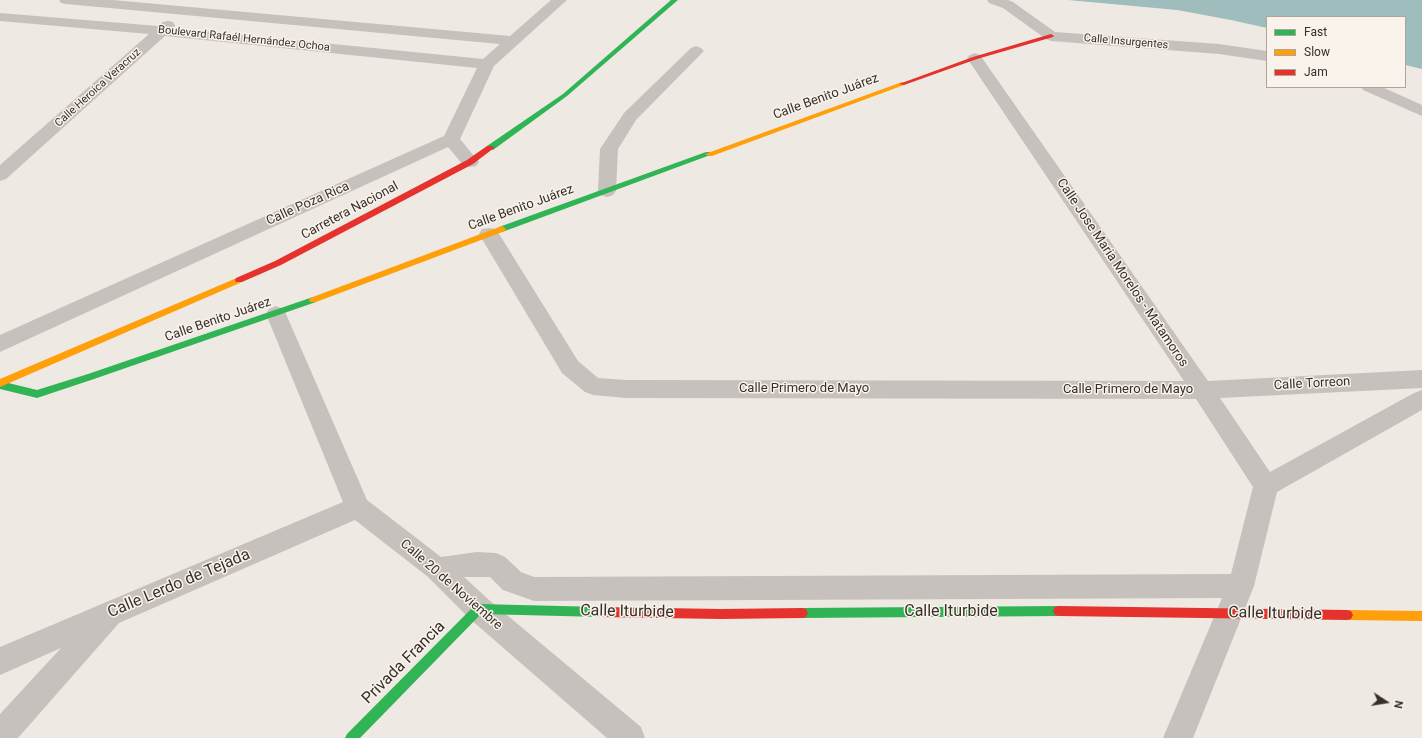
<!DOCTYPE html>
<html>
<head>
<meta charset="utf-8">
<style>
  body { margin:0 }
  #map { position:relative; width:1422px; height:738px; overflow:hidden; background:#eee9e3; font-family:Roboto,sans-serif }
  canvas { display:block }
  .legend { position:absolute; left:1266px; top:16px; width:140px; height:72px; box-sizing:border-box; background:#f9f3eb; border:1px solid #aca59e; margin:0; padding:5px 7px; list-style:none; font-size:12px; color:#382f2a }
  .legend li { display:flex; align-items:center; gap:8px; height:20px }
  .legend b { width:20px; border:1px solid #aca59e }
  .north { position:absolute; left:1366px; top:682px; width:40px; height:40px; -webkit-text-stroke:3px #f9f3eb; paint-order:stroke; rotate:102deg; font-size:11px; font-weight:700; line-height:16px; text-align:center; color:#382f2a }
  .north::after { content:''; display:block; margin:auto; width:14px; height:18px; background:#382f2a; clip-path:polygon(50% 0,100% 100%,50% 72%,0 100%) }
</style>
</head>
<body>
<div id="map">
<canvas width="1422" height="738"></canvas>
<ul class="legend">
<li><b style="height:5px;background:#30b455"></b>Fast</li>
<li><b style="height:5px;background:#ff9f0a"></b>Slow</li>
<li><b style="height:5px;background:#e5322d"></b>Jam</li>
</ul>
<div class="north">N</div>
</div>
<script>
const ctx = document.querySelector('canvas').getContext('2d');
ctx.lineJoin = 'round';
function paint(path, color) { ctx.fillStyle = color; ctx.fill(path, 'evenodd'); }
const toPath = rows => new Path2D(rows.map(r => 'M' + r).join(''));
function label(font, color, halo, rows, align = 'center') {
  ctx.font = font + ' Roboto,sans-serif'; ctx.lineWidth = 3; ctx.setLineDash([]); ctx.textBaseline = 'middle'; ctx.strokeStyle = halo; ctx.fillStyle = color; for (const [text, x, y, turn = 0] of rows) {
    ctx.save(); ctx.translate(x, y); ctx.rotate((+turn || 0) * Math.PI / 180); ctx.textAlign = isNaN(turn) ? turn : align; if (halo) ctx.strokeText(text, 0, 0); ctx.fillText(text, 0, 0); ctx.restore();
  }
}
const water = toPath([
  [1068,0,1422,0,1422,69,1405,65,1405,17,1267,17,1267,28,1231,20,1177,10]
]);
const street = toPath([
  [59,0,113,0,510,36,551,0,567,0,494,66,460,139,479,162,476,166,470,167,464,166,448,147,0,352,0,335,444,136,477,68,165,36,6,179,0,181,0,165,149,34,0,21,0,13,158,26,163,22,168,21,173,22,175,25,174,28,483,59,500,44,66,4,61,3,59,0],
  [987,0,1008,0,1013,2,1055,32,1219,44,1267,51,1267,61,1219,54,1051,41,1046,39,1003,8,989,3,987,0],
  [696,46,701,48,704,51,701,54,636,120,618,149,616,191,613,195,607,197,601,195,598,191,600,149,624,113,691,48,696,46],
  [975,53,980,55,1208,381,1422,370,1422,388,1220,398,1270,472,1414,393,1422,390,1422,410,1277,492,1254,586,1193,738,1163,738,1222,598,534,601,503,590,490,577,464,577,489,600,641,727,645,738,607,738,469,618,428,577,355,520,119,623,18,738,0,738,0,714,61,648,0,675,0,647,343,502,266,314,269,309,276,306,283,309,286,314,367,500,441,557,477,552,496,553,505,557,521,572,534,577,1231,574,1253,487,1196,399,626,398,593,395,585,392,562,373,479,234,482,229,489,228,496,229,578,361,598,378,626,380,1184,381,967,58,970,55,975,53],
  [1361,87,1382,87,1422,105,1422,116,1363,90,1361,87]
]);
const fast = toPath([
  [671,0,678,0,567,96,493,150,487,150,487,146,563,94,671,0],
  [706,152,709,152,713,154,505,231,502,232,498,229,499,227,706,152],
  [313,297,316,298,317,300,316,302,94,379,37,398,0,389,0,381,37,390,88,374,313,297],
  [479,604,601,607,605,608,607,612,605,616,601,617,481,614,360,738,345,738,347,734,475,605,479,604],
  [1059,606,1063,607,1065,611,1063,615,1059,616,802,618,798,617,796,613,798,609,802,608,1059,606]
]);
const slow = toPath([
  [902,82,904,83,904,85,712,156,709,156,705,154,902,82],
  [502,226,506,229,505,231,316,302,310,302,309,300,310,298,502,226],
  [239,277,242,278,243,280,242,282,0,387,0,379,239,277],
  [1347,610,1422,611,1422,621,1347,620,1343,619,1341,615,1343,611,1347,610]
]);
const jam = toPath([
  [1051,34,1054,36,1053,37,977,59,904,85,899,84,973,57,1051,34],
  [487,146,493,146,494,148,473,164,281,265,242,282,236,282,235,280,236,278,275,261,467,160,487,146],
  [1059,606,1347,610,1351,611,1353,615,1351,619,1347,620,1059,616,1055,615,1053,611,1055,607,1059,606],
  [601,607,721,609,802,608,806,609,808,613,806,617,802,618,721,619,601,617,597,616,595,612,597,608,601,607]
]);
const farStreetnames = [
  ["Boulevard Rafaél Hernández Ochoa",244,39,6],
  ["Calle Insurgentes",1126,42,5],
  ["Calle Heroica Veracruz",98,88,-42]
];
const streetNames = [
  ["Calle Benito Juárez",826,97,-20],
  ["Calle Poza Rica",308,204,-24],
  ["Calle Benito Juárez",521,208,-20],
  ["Carretera Nacional",350,211,-28],
  ["Calle Jose Maria Morelos - Matamoros",1122,273,56],
  ["Calle Benito Juárez",218,320,-19],
  ["Calle Torreon",1312,384,-3],
  ["Calle Primero de Mayo",804,389],
  ["Calle Primero de Mayo",1128,390],
  ["Calle 20 de Noviembre",451,585,41]
];
const nearStreetnames = [
  ["Calle Lerdo de Tejada",179,584,-23],
  ["Calle Iturbide",627,612,1],
  ["Calle Iturbide",951,612],
  ["Calle Iturbide",1275,614,1],
  ["Privada Francia",404,663,-45]
];
paint(water, '#a0bdbd');
paint(street, '#c6c1bc');
paint(fast, '#30b455');
paint(slow, '#ff9f0a');
paint(jam, '#e5322d');
label('11px', '#382f2a', '#f9f3eb', farStreetnames);
label('13px', '#382f2a', '#f9f3eb', streetNames);
label('16px', '#382f2a', '#f9f3eb', nearStreetnames);
</script>
</body>
</html>
